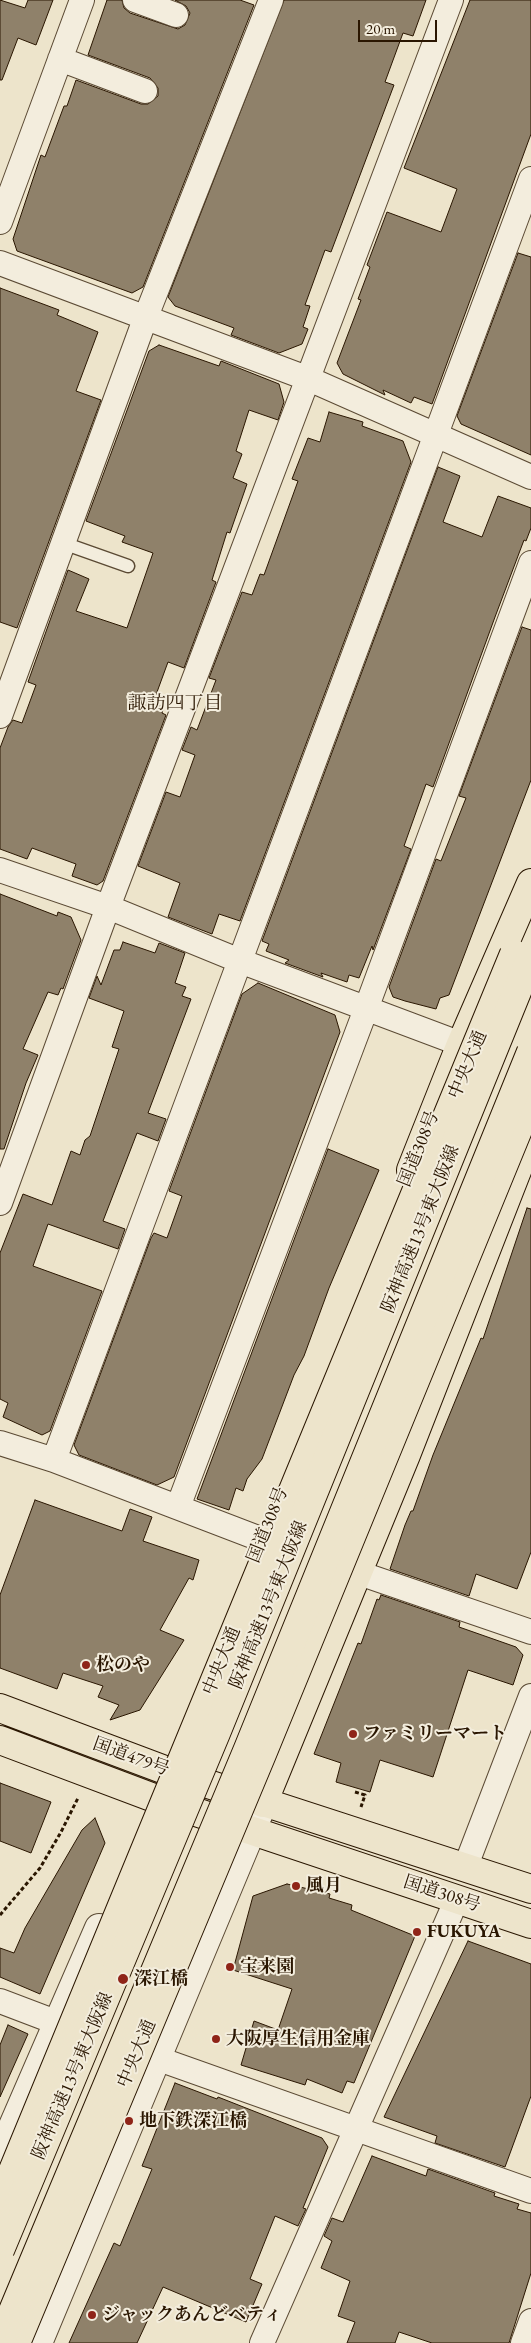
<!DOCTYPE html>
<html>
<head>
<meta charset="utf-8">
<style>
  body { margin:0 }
  #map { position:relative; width:531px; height:2343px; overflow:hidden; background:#ede4cb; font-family:"EB Garamond",serif }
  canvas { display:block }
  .scale { position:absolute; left:358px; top:20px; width:79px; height:22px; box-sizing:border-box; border:2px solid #2a1601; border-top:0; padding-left:6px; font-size:15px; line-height:18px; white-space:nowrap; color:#2a1601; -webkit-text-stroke:4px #f3eddd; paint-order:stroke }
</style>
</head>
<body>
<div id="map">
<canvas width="531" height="2343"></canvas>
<div class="scale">20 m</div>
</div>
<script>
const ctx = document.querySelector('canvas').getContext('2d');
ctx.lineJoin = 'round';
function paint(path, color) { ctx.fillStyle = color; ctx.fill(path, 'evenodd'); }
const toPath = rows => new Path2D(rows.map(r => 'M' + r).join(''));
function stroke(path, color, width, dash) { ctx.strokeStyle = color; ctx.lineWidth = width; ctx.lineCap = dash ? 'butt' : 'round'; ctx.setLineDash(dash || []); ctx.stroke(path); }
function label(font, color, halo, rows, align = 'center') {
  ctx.font = font + ' "EB Garamond","Noto Serif JP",serif'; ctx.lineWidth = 4; ctx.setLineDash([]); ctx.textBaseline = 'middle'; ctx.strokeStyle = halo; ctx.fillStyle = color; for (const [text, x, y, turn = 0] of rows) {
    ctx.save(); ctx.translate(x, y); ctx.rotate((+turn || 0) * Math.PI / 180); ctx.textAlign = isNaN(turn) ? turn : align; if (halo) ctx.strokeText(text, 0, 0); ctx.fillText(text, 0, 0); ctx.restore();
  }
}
const building = toPath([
  [0,0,25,8,28,0,53,0,36,45,18,38,2,80,0,80,0,0],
  [107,0,122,0,124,8,130,13,178,29,185,25,190,13,186,6,175,0,240,0,254,5,143,287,132,293,17,251,13,239,41,155,45,157,64,106,67,106,76,80,141,104,148,104,158,96,158,88,150,78,88,55,107,0],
  [284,0,426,0,413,36,403,33,385,82,394,85,331,252,325,250,305,305,310,306,303,327,308,329,302,344,279,353,231,335,234,328,175,306,168,297,284,0],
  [470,0,531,0,531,134,432,404,414,397,411,403,383,390,385,395,343,374,337,363,361,300,358,299,370,267,367,265,387,212,441,232,457,189,404,168,470,0],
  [518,253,531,257,531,455,461,424,457,416,518,253],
  [0,288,59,310,57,315,98,332,76,391,101,400,17,628,0,622,0,288],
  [159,345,219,366,221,361,279,384,284,402,278,420,249,410,236,451,242,454,233,478,247,484,230,533,227,532,212,580,216,582,184,668,168,662,153,703,164,707,162,713,166,715,103,881,97,885,72,876,76,864,32,848,27,859,0,849,0,748,8,727,13,720,22,723,36,685,28,682,68,570,89,579,76,611,127,628,153,553,122,542,125,536,86,521,149,351,159,345],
  [329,412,363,422,362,426,403,441,411,462,240,921,219,914,212,934,168,917,180,883,138,866,166,792,180,797,195,755,182,750,191,727,197,730,216,680,209,678,242,592,252,595,260,574,264,575,298,481,292,479,308,438,320,442,329,412],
  [438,467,460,476,443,522,482,537,498,496,531,508,531,528,526,541,524,540,495,617,433,787,426,784,404,846,411,849,373,950,372,946,359,978,349,975,347,982,321,973,323,977,285,963,289,960,266,951,269,944,262,941,438,467],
  [522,627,531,630,531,780,449,995,440,998,436,1009,405,1001,393,997,389,987,436,859,441,861,466,798,459,796,522,627],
  [0,894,57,916,58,912,71,917,81,940,63,989,61,988,58,995,48,992,23,1049,38,1055,26,1083,4,1149,0,1149,0,894],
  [123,942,155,953,159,943,185,953,175,983,186,987,182,996,191,999,148,1113,166,1119,158,1141,137,1133,103,1221,125,1229,118,1249,48,1224,33,1266,102,1291,50,1431,42,1435,3,1417,8,1403,0,1399,0,1253,23,1194,52,1205,71,1151,80,1155,85,1140,90,1136,119,1049,112,1047,124,1011,89,998,97,976,101,985,114,950,120,950,123,942],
  [258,983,335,1015,340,1032,174,1477,157,1485,79,1455,74,1445,151,1238,154,1233,167,1238,182,1196,169,1191,242,994,258,983],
  [328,1149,379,1170,329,1288,304,1356,294,1375,262,1459,247,1479,243,1491,236,1488,229,1510,197,1499,328,1149],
  [527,1208,531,1209,531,1552,517,1589,476,1574,469,1596,390,1569,405,1525,411,1511,413,1511,433,1455,481,1338,483,1339,527,1208],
  [35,1500,122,1531,130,1509,152,1517,143,1541,199,1560,193,1580,189,1578,160,1630,184,1640,140,1710,110,1720,119,1705,98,1697,103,1686,63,1673,57,1689,0,1668,0,1595,35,1500],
  [381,1595,460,1622,459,1627,516,1647,523,1655,513,1685,468,1670,433,1777,380,1760,370,1792,336,1782,341,1763,314,1754,358,1643,361,1644,377,1599,379,1600,381,1595],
  [0,1783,51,1802,31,1853,0,1841,0,1783],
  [95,1818,105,1843,40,1994,0,1977,0,1948,14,1953,25,1928,82,1830,95,1818],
  [287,1884,330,1894,329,1898,352,1905,351,1910,415,1936,354,2083,347,2081,342,2093,307,2079,305,2085,241,2065,254,2021,278,2030,292,1989,233,1970,253,1896,287,1884],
  [468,1941,531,1964,531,2096,505,2167,435,2143,437,2136,384,2117,468,1941],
  [8,2025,28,2034,0,2097,0,2045,8,2025],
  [175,2083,217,2099,218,2097,322,2138,328,2147,303,2208,306,2209,298,2226,275,2216,250,2279,262,2284,246,2322,163,2287,137,2343,69,2343,114,2243,120,2246,152,2169,142,2166,175,2083],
  [372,2156,426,2176,428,2169,495,2193,494,2196,519,2204,517,2209,531,2213,531,2273,509,2343,432,2343,399,2332,395,2343,347,2343,355,2322,338,2316,350,2281,321,2268,332,2241,324,2236,332,2218,343,2222,372,2156]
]);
const path = toPath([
  [355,1792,365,1795,361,1807],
  [0,1915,40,1868,61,1832,78,1798]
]);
const service = toPath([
  [63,543,128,566]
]);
const minor = toPath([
  [135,0,176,15],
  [60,59,145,91],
  [0,222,82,0],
  [0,263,309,379,531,477],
  [0,716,145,319,271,0],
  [0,870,108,907,240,961,461,1044],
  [0,1203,108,907,451,0],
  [0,1443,54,1460,263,1540],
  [54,1460,531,179],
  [178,1507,366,1009,531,563],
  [356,1572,531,1632],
  [465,1868,531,1696],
  [0,2001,58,2023],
  [156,2058,531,2191],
  [262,2343,457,1899],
  [523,2343,531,2321]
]);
const tertiary = toPath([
  [0,2156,99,1928],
  [38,2343,263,1803]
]);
const trunk = toPath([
  [411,1170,461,1044,531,883],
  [0,1708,165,1770,531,1889],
  [0,1740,154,1798,531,1924],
  [263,1803,406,1455,531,1135]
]);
const primaryBridge = toPath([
  [0,2202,514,954],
  [16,2343,262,1754,531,1098]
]);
const motorwayBridge = toPath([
  [0,2250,216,1733,531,957],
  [0,2342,248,1749,531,1052]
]);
const markers = [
  [86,1665,5,"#8f2418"],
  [353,1734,5,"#8f2418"],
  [296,1886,5,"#8f2418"],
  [417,1932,5,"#8f2418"],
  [230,1967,5,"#8f2418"],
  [123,1979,6,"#8f2418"],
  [216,2039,5,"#8f2418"],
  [129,2121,5,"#8f2418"],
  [92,2315,5,"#8f2418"]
];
const streetNames = [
  ["中央大通",468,1065,-67],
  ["国道308号",419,1149,-68],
  ["阪神高速13号東大阪線",421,1229,-68],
  ["国道308号",268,1525,-68],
  ["阪神高速13号東大阪線",269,1605,-68],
  ["中央大通",222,1661,-68],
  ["国道479号",131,1757,20],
  ["国道308号",442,1894,18],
  ["中央大通",137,2054,-67],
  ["阪神高速13号東大阪線",73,2076,-67]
];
const poiNames = [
  ["松のや",96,1665],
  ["ファミリーマート",363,1734],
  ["風月",306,1886],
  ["FUKUYA",427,1932],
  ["宝来園",240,1967],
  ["深江橋",134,1979],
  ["大阪厚生信用金庫",226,2039],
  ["地下鉄深江橋",139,2121],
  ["ジャックあんどベティ",102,2315]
];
const neighbourhoodNames = [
  ["諏訪四丁目",175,704]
];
paint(building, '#8f816a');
stroke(building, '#2a1601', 1);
stroke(service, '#5b4a34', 15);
stroke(minor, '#5b4a34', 26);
stroke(tertiary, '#5b4a34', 30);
stroke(trunk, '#2a1601', 30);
stroke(path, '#2a1601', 3, [4, 2.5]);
stroke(service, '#f3eddd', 12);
stroke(minor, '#f3eddd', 24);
stroke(tertiary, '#f3eddd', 28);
stroke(trunk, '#ede4cb', 28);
stroke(primaryBridge, '#2a1601', 30, []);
stroke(motorwayBridge, '#2a1601', 30, []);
stroke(primaryBridge, '#ede4cb', 28);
stroke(motorwayBridge, '#ede4cb', 28);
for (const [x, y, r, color] of markers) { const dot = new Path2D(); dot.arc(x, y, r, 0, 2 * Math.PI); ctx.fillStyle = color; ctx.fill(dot); stroke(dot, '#f3eddd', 2); }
label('18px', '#2a1601', '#f3eddd', streetNames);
label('bold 18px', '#2a1601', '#f3eddd', poiNames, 'left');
label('19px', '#2a1601', '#f3eddd', neighbourhoodNames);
</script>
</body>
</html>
